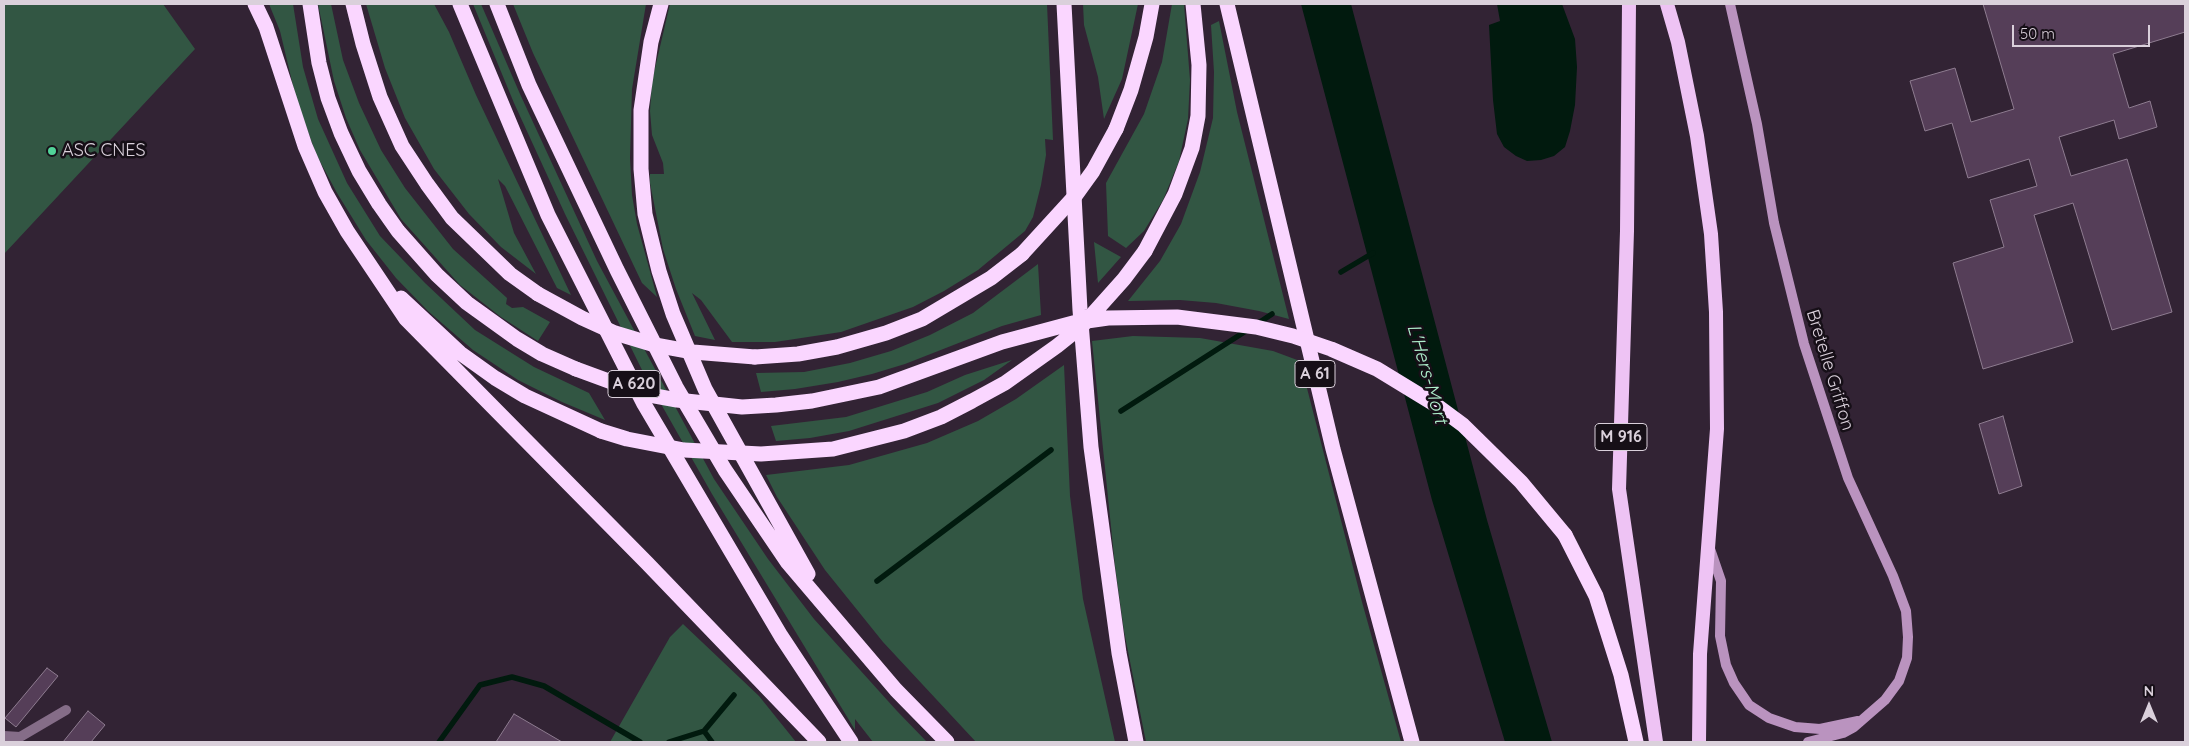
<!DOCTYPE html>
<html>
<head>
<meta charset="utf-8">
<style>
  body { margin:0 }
  #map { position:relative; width:2189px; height:746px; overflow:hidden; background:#322334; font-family:Quicksand,sans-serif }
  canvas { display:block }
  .frame { position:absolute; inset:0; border:5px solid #dad0db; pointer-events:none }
  .north { position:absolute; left:2124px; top:681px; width:50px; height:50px; -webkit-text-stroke:4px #160f17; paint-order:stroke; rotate:0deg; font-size:14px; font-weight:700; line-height:20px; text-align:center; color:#dad0db }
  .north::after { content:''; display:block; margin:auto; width:18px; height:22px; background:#dad0db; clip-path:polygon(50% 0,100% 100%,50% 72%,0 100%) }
  .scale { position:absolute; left:2012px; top:25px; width:138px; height:22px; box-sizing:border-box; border:2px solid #dad0db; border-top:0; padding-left:6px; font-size:15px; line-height:18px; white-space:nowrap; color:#dad0db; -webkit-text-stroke:4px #160f17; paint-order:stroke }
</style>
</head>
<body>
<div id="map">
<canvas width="2189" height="746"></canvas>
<div class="frame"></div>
<div class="north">N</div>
<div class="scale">50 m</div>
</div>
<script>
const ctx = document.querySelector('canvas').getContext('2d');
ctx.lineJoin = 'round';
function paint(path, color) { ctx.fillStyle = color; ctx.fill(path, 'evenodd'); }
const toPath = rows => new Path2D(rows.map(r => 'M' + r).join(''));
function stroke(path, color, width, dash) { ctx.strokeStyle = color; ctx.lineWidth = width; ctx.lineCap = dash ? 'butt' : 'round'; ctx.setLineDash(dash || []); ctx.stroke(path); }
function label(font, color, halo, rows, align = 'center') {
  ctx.font = font + ' Quicksand,sans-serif'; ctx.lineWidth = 5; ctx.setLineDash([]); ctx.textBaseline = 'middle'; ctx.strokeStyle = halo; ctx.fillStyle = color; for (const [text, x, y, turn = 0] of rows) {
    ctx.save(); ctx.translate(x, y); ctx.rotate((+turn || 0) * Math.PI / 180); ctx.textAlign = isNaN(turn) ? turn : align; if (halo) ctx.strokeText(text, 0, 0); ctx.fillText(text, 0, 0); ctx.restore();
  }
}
const green = toPath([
  [4,4,163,4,195,49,4,254],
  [269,4,293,4,303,67,318,119,347,183,380,236,425,283,475,330,534,367,589,393,605,420,562,402,518,380,473,350,428,311,396,278,366,240,337,193,316,154,296,98,280,31],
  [318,4,331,4,343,60,359,103,381,150,405,188,453,249,507,298,506,304,512,308,523,307,550,322,538,341,501,317,460,285,401,219,360,150,346,118,334,81],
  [366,4,434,4,449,32,476,95,571,295,557,288,505,186,498,179,514,233,536,274,501,247,469,214,434,169,405,118,385,68],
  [473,4,481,4,520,94,597,261,714,479,768,559,814,619,897,711,927,742,873,742,855,719,855,730,826,682,712,494,644,374,565,214,514,103],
  [513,4,646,4,632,89,630,158,632,195,637,224,657,297,642,283,533,53],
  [670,4,1047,4,1053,140,1045,139,1046,155,1041,185,1033,217,1025,231,978,270,944,291,913,307,841,332,775,342,732,342,701,300,692,293,715,340,695,336,676,289,663,249,650,183,650,174,664,174,663,163,652,135,650,111,652,81],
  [1083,4,1138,4,1122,79,1104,119,1098,77,1084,25],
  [1172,4,1184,4,1190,80,1188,119,1179,161,1163,200,1144,231,1126,248,1108,236,1106,183,1144,114,1162,62],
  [1219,21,1237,112,1289,319,1259,311,1216,303,1180,300,1128,301,1160,261,1181,224,1200,172,1213,118,1214,72,1211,25],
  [1094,242,1121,257,1098,283],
  [1038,264,1041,315,1002,326,905,364,872,374,838,382,795,389,761,392,756,373,804,372,850,363,891,351,930,335,973,313],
  [1133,336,1200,338,1273,351,1300,361,1362,602,1401,742,1146,742,1124,631,1115,566,1092,341],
  [1012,360,984,380,938,403,849,431,810,438,776,441,771,426,846,417,927,392,965,375],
  [1064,365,1070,496,1083,599,1115,742,976,742,883,642,825,570,777,497,766,475,849,465,927,443,978,421,1016,399],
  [683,624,759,696,796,742,610,742,670,637]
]);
const water = toPath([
  [1301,4,1351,4,1487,520,1552,742,1505,742,1432,500],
  [1497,4,1562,4,1575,39,1577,67,1575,105,1570,131,1565,147,1554,156,1541,160,1527,161,1516,156,1504,147,1497,134,1493,100,1489,25,1500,21]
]);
const stream = toPath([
  [1341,272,1373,253],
  [1257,324,1272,314],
  [1121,411,1249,329],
  [877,581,1051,450],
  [704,731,712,742],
  [439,742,480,685,512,677,544,686,640,742],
  [669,742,704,731,734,695]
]);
const building = toPath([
  [1983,4,2185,4,2185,32,2113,54,2129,108,2150,101,2157,127,2119,139,2114,120,2059,137,2071,176,2127,159,2172,312,2112,330,2073,203,2034,215,2073,342,1983,369,1953,263,2004,247,1990,200,2037,186,2029,159,1968,178,1952,123,1925,131,1910,81,1955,68,1971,122,2014,109,1983,4],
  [2003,416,2022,486,1999,494,1979,424,2003,416],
  [47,668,58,676,16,727,5,718,47,668],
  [88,711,105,725,91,742,63,742,88,711],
  [514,714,562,742,496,742,514,714]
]);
const minor = toPath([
  [4,736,20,737,66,710]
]);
const secondary = toPath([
  [1730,4,1757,124,1774,223,1804,344,1848,478,1893,576,1906,611,1908,637,1907,658,1899,681,1885,700,1854,727,1843,733,1808,742],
  [1710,549,1721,581,1720,636,1726,665,1734,683,1749,705,1769,718,1795,727,1820,729,1858,721]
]);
const trunk = toPath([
  [1629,4,1627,231,1619,489,1656,742],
  [1667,4,1678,42,1697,136,1711,234,1716,312,1717,429,1700,654,1699,742]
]);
const motorway = toPath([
  [255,4,266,27,305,146,325,192,347,231,406,319,647,563,819,742],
  [310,4,319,63,328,98,341,133,359,171,379,204,398,231,437,275,467,303,517,339,542,354,576,369],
  [353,4,363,44,380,97,402,146,427,184,452,218,510,274,538,294],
  [460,4,548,215,644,404,781,636,851,742],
  [497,4,529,85,617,270,676,387,725,470,788,563,896,690,947,742],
  [661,4,651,42,641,110,641,169,645,214,659,271,673,314,705,389,808,574],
  [1064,4,1080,310,1091,447,1119,653,1136,742],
  [1227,4,1333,449,1412,742],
  [1116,129,1131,90,1146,37,1152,4],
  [1145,251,1175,194,1192,148,1198,116,1199,65,1193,4],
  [401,298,460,353,495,378,525,396,601,431],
  [755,357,798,354,837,347,886,333,922,319,991,278,1022,254],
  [1565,535,1596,596,1621,675,1636,742]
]);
const motorwayBridge = toPath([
  [1022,254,1075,196,1093,171,1116,129],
  [538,294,582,318,615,333,655,345,693,352,755,357],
  [576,369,644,394,677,400,742,407,776,405,812,401,879,387,1002,342,1073,323,1108,318,1177,317,1256,327,1293,336,1331,349,1377,369,1436,405,1463,425,1521,482,1565,535],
  [601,431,627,439,684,450,761,454,833,449,904,431,941,417,972,401,1005,383,1057,346,1082,326,1124,279,1145,251]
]);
const markers = [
  [52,151,5,"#51d398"]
];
const shields = [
  [1315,374,40],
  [634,384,52],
  [1621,437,52]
];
const shieldNames = [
  ["A 61",1315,374],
  ["A 620",634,384],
  ["M 916",1621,437]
];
const poiNames = [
  ["ASC CNES",62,151]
];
const streetNames = [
  ["Bretelle Griffon",1830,370,73]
];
const waterNames = [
  ["L'Hers-Mort",1427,374,74]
];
paint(green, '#325643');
paint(water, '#011a0e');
stroke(stream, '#011a0e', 5.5);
paint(building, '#553e58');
stroke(building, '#8e7c90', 1);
stroke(minor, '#856d88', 10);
stroke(secondary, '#ba93bf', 10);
stroke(trunk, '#eec3f4', 14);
stroke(motorway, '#fad6ff', 15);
stroke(motorwayBridge, '#fad6ff', 15);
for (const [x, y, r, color] of markers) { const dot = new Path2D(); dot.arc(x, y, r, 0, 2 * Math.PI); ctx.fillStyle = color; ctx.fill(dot); stroke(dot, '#160f17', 2); }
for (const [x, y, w] of shields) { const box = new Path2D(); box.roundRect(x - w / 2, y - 13.5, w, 27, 4); ctx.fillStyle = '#160f17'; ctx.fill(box); stroke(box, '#dad0db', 1); }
label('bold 16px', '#dad0db', null, shieldNames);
label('18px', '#dad0db', '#160f17', poiNames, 'left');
label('18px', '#dad0db', '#160f17', streetNames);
label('italic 19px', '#aeefcc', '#160f17', waterNames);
</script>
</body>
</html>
